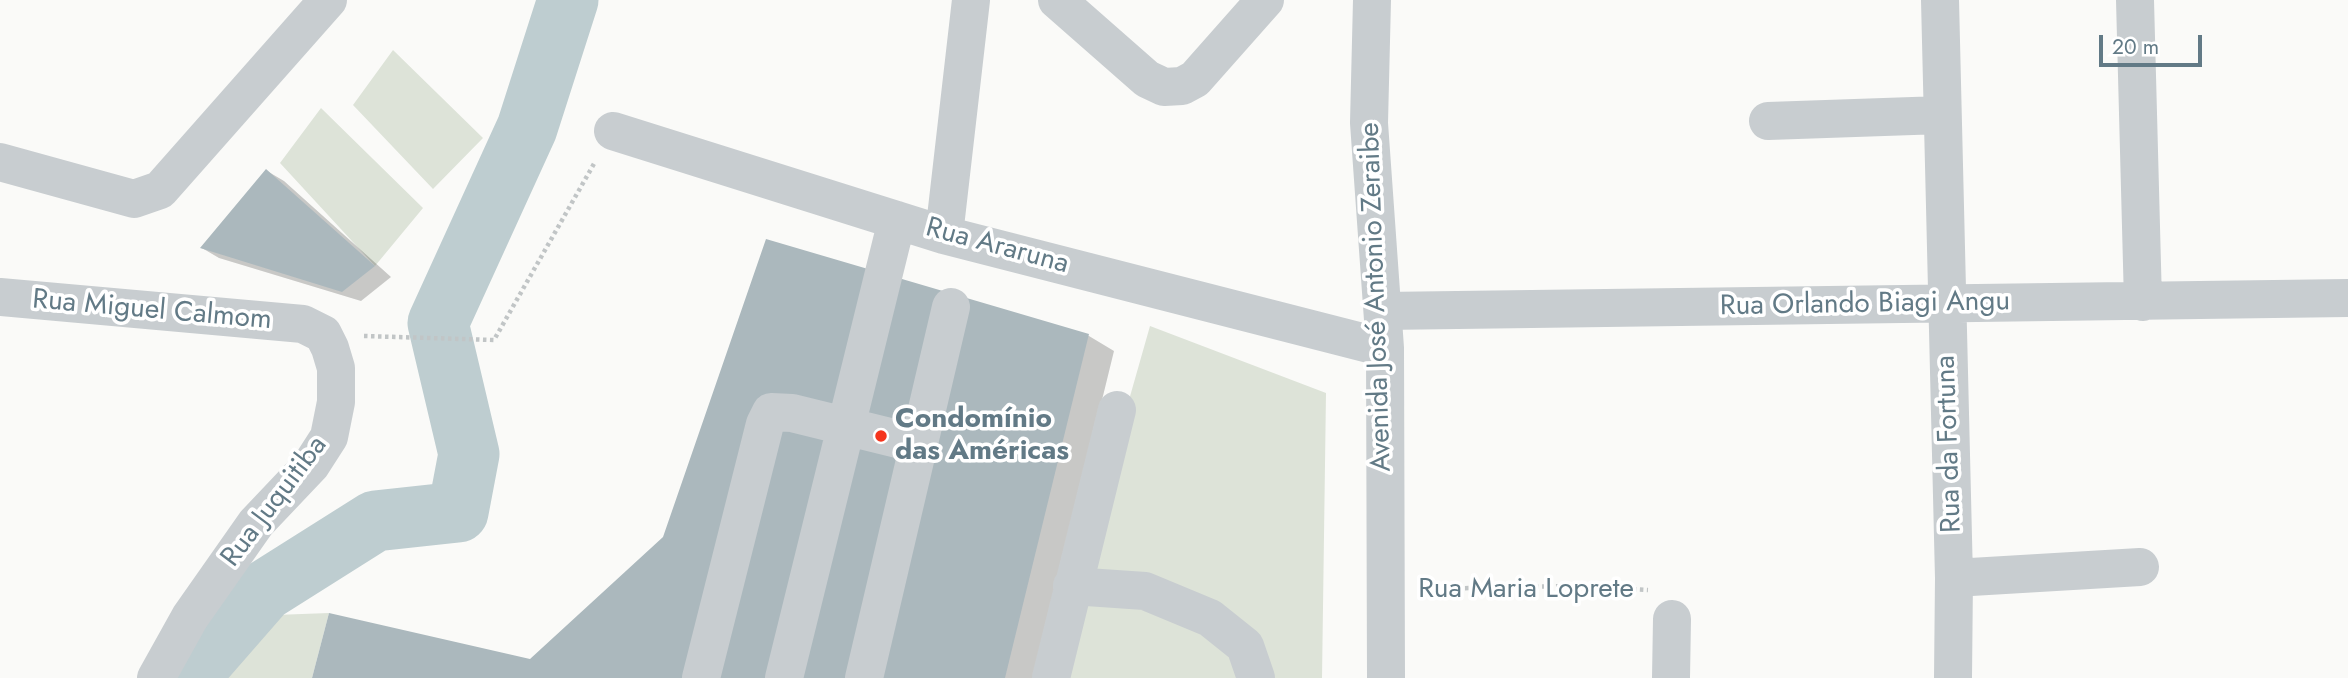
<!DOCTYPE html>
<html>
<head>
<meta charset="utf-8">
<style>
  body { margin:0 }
  #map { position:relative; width:2348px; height:678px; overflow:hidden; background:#fafaf8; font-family:Jost,sans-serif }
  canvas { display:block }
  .scale { position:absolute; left:2099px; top:35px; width:103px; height:32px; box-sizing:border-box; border:4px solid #627a86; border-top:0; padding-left:9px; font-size:21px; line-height:24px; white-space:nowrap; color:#627a86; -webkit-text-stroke:5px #fff; paint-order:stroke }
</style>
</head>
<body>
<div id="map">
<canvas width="2348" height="678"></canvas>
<div class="scale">20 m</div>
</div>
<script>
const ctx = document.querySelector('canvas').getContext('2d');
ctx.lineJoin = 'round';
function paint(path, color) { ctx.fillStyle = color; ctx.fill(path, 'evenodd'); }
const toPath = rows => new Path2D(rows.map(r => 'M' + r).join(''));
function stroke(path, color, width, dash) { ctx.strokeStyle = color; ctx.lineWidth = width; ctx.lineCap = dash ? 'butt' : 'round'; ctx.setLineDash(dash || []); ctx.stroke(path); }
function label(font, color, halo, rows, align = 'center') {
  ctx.font = font + ' Jost,sans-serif'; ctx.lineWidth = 7; ctx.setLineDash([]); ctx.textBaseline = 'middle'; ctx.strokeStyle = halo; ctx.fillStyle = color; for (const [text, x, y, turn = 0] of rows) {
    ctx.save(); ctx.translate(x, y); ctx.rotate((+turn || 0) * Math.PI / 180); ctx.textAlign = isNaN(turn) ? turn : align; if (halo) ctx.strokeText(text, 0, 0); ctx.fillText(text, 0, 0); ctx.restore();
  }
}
const green = toPath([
  [393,50,483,138,433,189,353,105],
  [321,108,423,208,375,266,280,163],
  [1150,326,1326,393,1322,678,1050,678],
  [329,613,312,678,169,678,194,618]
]);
const shadow = toPath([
  [267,171,284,181,391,277,361,301,219,258,202,248],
  [767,241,1089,336,1114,351,1034,678,314,678,531,661,664,538]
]);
const river = toPath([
  [188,678,264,591,375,521,458,512,469,454,438,323,527,128,568,0]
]);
const building = toPath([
  [266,169,375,266,342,292,200,248],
  [766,239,1089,334,1005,678,312,678,329,613,530,659,663,537]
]);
const path = toPath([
  [364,336,494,340,595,162],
  [1423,589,1573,586,1648,590]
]);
const minor = toPath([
  [1057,0,1147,79,1164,87,1182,86,1195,79,1265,0],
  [1372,0,1369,123,1385,348,1386,678],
  [1940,0,1954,578,1953,678],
  [2135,0,2143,302],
  [1768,121,1942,115],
  [613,131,944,235,1385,348],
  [0,162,134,199,160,190,328,0],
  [944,235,971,0],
  [0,297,303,324,323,334,330,348,336,368,336,402,329,437,311,465,256,523,190,617,156,678],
  [1383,311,2348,298],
  [1954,578,2140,567],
  [1072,586,1145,591,1210,618,1245,646,1256,678],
  [701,678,765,424,771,412,792,413,918,444],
  [784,678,897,220],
  [864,678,951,307],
  [1051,678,1117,410],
  [1671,678,1672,619]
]);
const markers = [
  [881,436,7,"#f5341c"]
];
const streetNames = [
  ["Rua Araruna",997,247,15],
  ["Avenida José Antonio Zeraibe",1377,297,-92],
  ["Rua Orlando Biagi Angu",1865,305,-1],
  ["Rua Miguel Calmom",152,311,5],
  ["Rua da Fortuna",1950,444,-92],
  ["Rua Juquitiba",275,502,-53],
  ["Rua Maria Loprete",1526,590]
];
const poiNames = [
  ["Condomínio",895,420],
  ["das Américas",895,452]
];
paint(green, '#dde3d8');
paint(shadow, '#0003');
stroke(river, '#becdd0', 61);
paint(building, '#abb8bd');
stroke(path, '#c1c5c6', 4.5, [3.5, 3.5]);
stroke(minor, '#c8cdd0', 38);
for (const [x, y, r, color] of markers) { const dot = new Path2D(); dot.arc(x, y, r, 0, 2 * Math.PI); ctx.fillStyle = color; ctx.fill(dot); stroke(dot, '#fff', 2.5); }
label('28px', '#627a86', '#fff', streetNames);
label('bold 28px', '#627a86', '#fff', poiNames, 'left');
</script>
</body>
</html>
